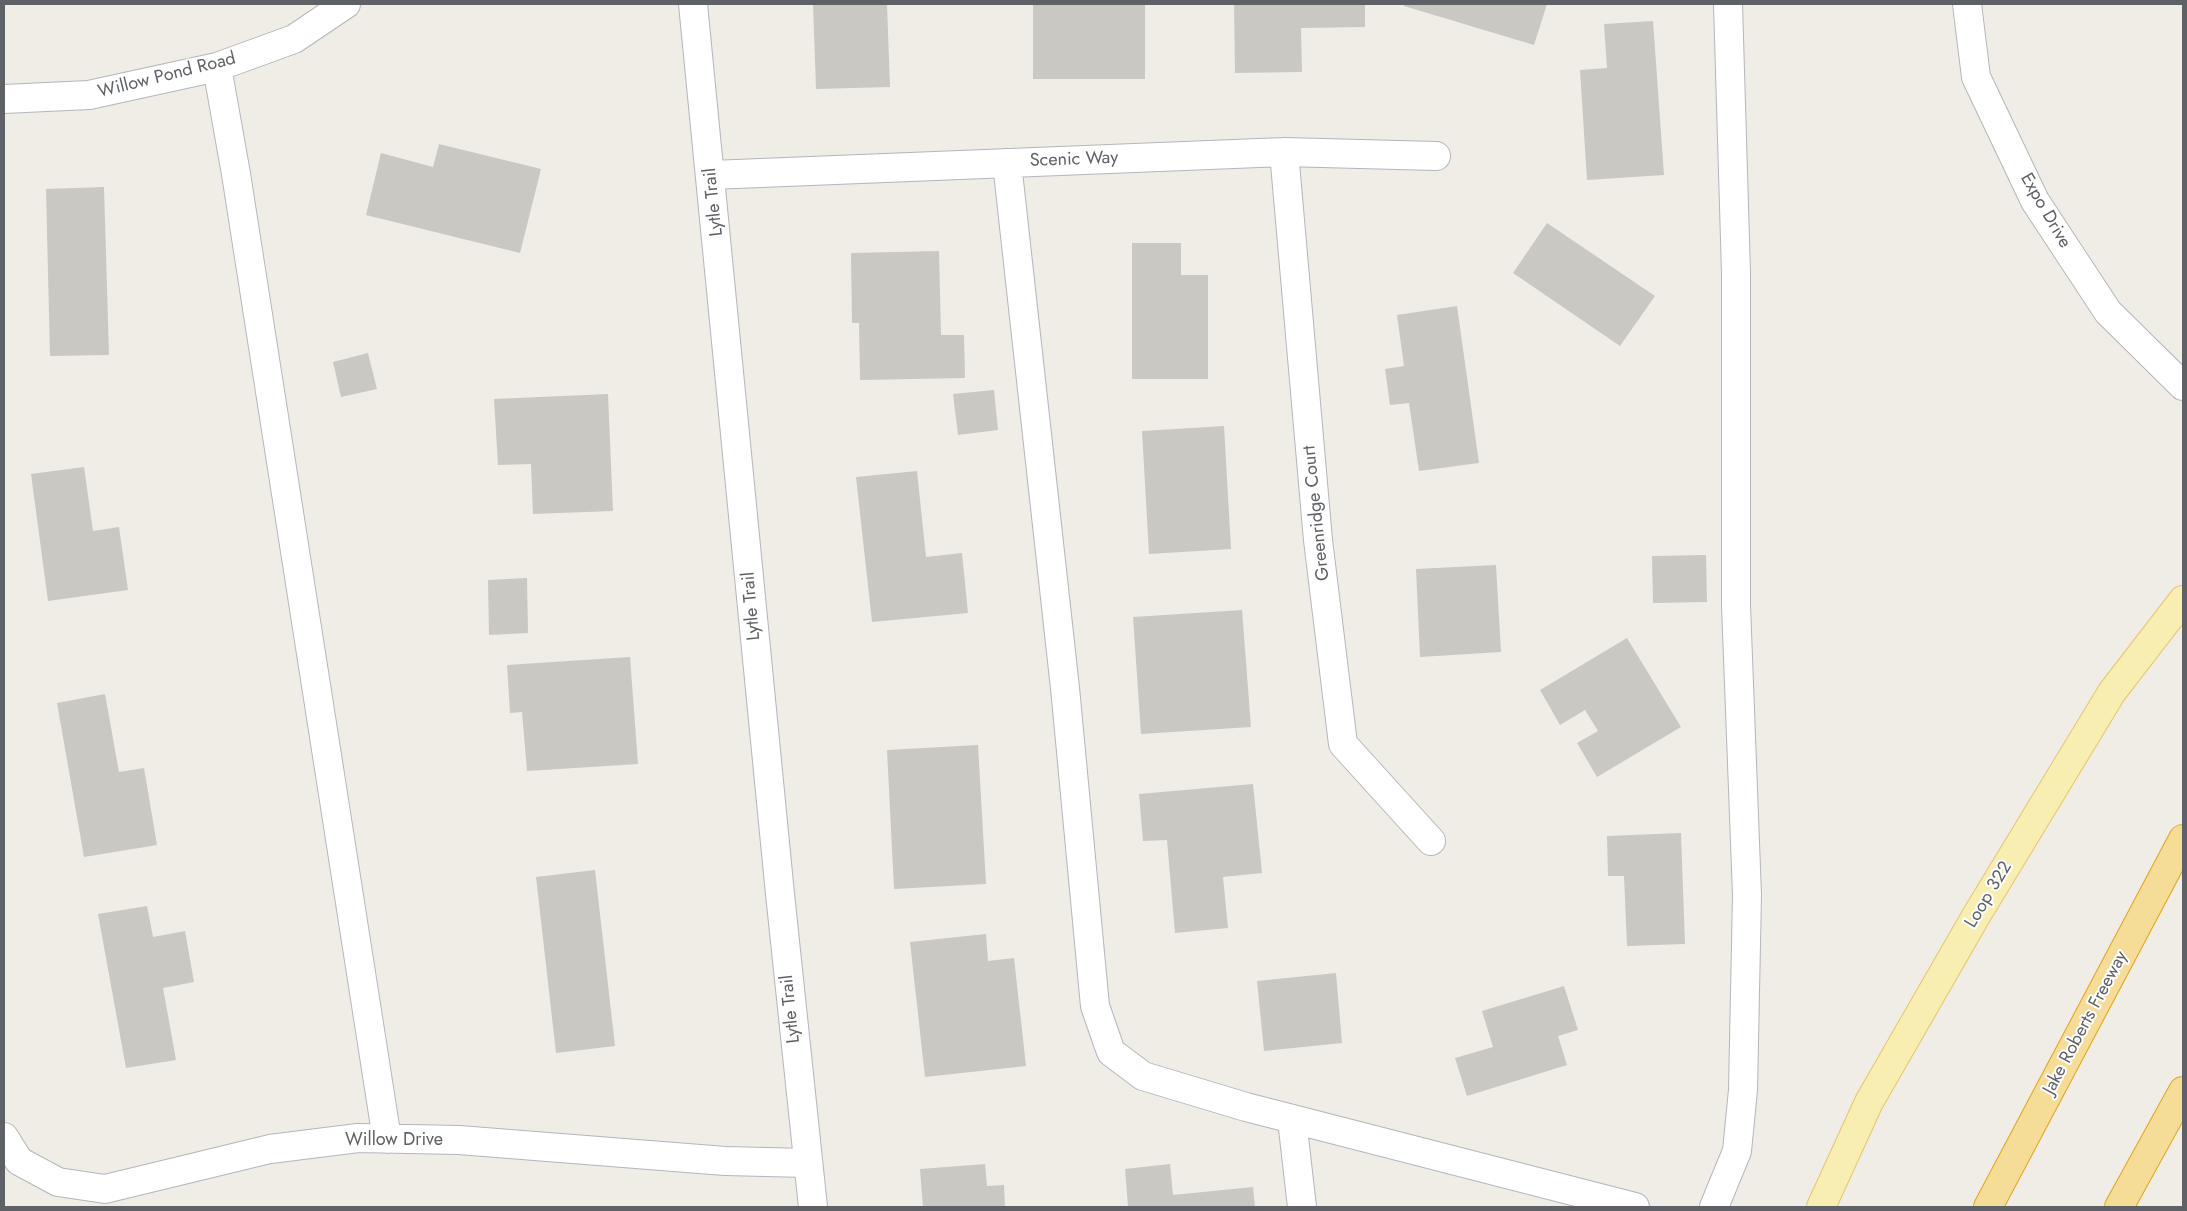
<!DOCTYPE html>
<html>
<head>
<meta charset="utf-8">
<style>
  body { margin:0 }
  #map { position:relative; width:2187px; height:1211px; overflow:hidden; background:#efede6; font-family:Jost,sans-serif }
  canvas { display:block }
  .frame { position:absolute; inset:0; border:5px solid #5e6165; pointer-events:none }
</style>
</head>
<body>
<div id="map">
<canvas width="2187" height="1211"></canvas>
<div class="frame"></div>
</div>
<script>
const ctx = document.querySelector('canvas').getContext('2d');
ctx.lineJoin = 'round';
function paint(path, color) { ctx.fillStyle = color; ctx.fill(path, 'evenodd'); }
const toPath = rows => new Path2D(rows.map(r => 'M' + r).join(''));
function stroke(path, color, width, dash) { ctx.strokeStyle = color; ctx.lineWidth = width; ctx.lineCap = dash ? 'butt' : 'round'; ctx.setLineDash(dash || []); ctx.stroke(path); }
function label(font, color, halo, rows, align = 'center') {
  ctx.font = font + ' Jost,sans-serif'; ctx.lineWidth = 4; ctx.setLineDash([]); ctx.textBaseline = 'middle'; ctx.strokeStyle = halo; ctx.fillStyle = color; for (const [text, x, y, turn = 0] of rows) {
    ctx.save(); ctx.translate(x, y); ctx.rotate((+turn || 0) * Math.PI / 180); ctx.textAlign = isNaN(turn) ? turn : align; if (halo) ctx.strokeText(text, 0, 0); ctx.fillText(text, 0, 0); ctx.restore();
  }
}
const building = toPath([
  [813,4,887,4,890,87,816,89],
  [1033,4,1145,4,1145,79,1033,79],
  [1234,4,1365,4,1365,27,1301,28,1302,72,1235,73],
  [1404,4,1547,4,1534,45,1404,6],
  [1653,21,1664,175,1587,180,1580,70,1607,68,1604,24],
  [439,144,541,169,520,253,366,215,381,153,433,167],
  [104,187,109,355,50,356,46,189],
  [1547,223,1655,296,1620,346,1513,273],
  [1132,243,1181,243,1181,275,1208,275,1208,379,1132,379],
  [939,251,941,335,964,335,965,378,860,380,859,323,852,323,851,253],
  [1457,306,1479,463,1419,471,1409,403,1390,405,1385,369,1404,366,1397,315],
  [368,353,377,389,341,397,333,362],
  [994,390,998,430,958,435,953,394],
  [608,394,613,511,533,514,531,464,498,465,494,399],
  [1224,426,1231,549,1149,554,1142,431],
  [84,467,93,531,119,527,128,590,48,601,31,474],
  [917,471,926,557,962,553,968,613,872,622,856,477],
  [1706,555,1707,602,1653,603,1652,556],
  [1496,565,1501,652,1420,657,1416,569],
  [527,578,528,633,489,635,488,580],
  [1242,610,1251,727,1141,734,1133,617],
  [1627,638,1681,727,1597,777,1577,743,1598,731,1585,710,1560,725,1540,690],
  [630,657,638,764,527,771,522,712,510,713,507,665],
  [105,694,119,772,144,768,157,845,84,857,57,703],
  [978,745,986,884,894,889,887,750],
  [1253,784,1262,873,1223,877,1228,928,1175,933,1167,840,1143,841,1139,794],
  [1681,833,1685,944,1627,946,1624,876,1608,876,1607,836],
  [595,870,615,1046,556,1053,536,877],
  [147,906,153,937,185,931,194,982,163,988,176,1060,126,1068,98,914],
  [986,934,988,961,1014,958,1026,1066,925,1077,910,942],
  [1336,973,1342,1043,1264,1051,1257,981],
  [1564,986,1578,1030,1558,1036,1567,1065,1467,1096,1455,1058,1493,1047,1482,1011],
  [985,1164,987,1186,1004,1185,1005,1207,923,1207,920,1169],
  [1170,1164,1173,1195,1253,1187,1255,1207,1128,1207,1125,1169]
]);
const minor = toPath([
  [693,4,780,894,813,1207],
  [1967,4,1976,77,2035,201,2108,312,2183,386],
  [217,67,236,174,387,1139],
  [4,99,89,95,217,67,294,39,346,4],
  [1284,152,1318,540,1343,744,1431,841],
  [1007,163,1065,688,1095,1006,1111,1052,1143,1076,1246,1107,1635,1207],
  [711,175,1284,152,1436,156],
  [1292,1120,1302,1207],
  [4,1137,19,1161,58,1182,105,1189,270,1149,358,1138,459,1140,725,1161,807,1163],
  [1714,1207,1737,1151,1743,1090,1747,895,1736,605,1736,273,1728,4]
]);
const major = toPath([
  [1821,1207,1869,1102,1976,916,2112,692,2183,600]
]);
const highway = toPath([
  [1988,1207,2183,839],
  [2119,1207,2183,1091]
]);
const streetNames = [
  ["Willow Pond Road",167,76,-14],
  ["Scenic Way",1074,160,-2],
  ["Lytle Trail",714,202,-96],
  ["Expo Drive",2045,211,60],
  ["Greenridge Court",1317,513,-96],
  ["Lytle Trail",752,606,-95],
  ["Loop 322",1989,895,-59],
  ["Lytle Trail",791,1009,-96],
  ["Jake Roberts Freeway",2086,1023,-62],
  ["Willow Drive",394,1141]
];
paint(building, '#cac8c2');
stroke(minor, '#b3b6ba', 30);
stroke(major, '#e7c467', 30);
stroke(highway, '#e3a312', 30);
stroke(minor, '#fff', 28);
stroke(major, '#f9eeb1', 28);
stroke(highway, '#f5dd97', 28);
label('18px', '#5e6165', '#fff', streetNames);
</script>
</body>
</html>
